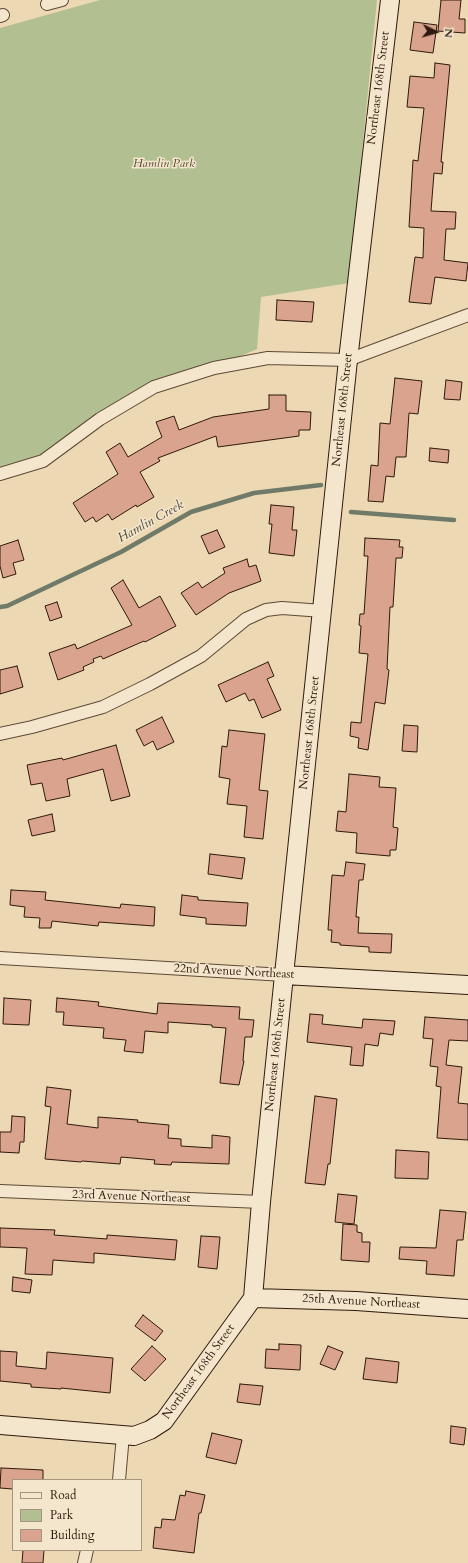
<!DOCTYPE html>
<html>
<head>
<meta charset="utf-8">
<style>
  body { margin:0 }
  #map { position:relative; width:468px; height:1563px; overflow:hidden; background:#ecd8b2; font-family:Cardo,serif }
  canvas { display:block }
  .legend { position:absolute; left:12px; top:1479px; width:130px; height:72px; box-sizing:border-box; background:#f3e6cd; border:1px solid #a59480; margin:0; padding:5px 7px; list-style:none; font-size:12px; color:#2f190c }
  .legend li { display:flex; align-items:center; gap:8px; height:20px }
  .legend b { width:20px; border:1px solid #a59480 }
  .north { position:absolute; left:416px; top:12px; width:40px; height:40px; -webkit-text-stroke:3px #f3e6cd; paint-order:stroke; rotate:95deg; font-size:11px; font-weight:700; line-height:16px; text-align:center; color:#2f190c }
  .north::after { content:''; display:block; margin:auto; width:14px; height:18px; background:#2f190c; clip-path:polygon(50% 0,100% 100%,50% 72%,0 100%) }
</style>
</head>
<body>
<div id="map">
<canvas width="468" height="1563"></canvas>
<ul class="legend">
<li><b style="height:5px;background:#f3e6cd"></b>Road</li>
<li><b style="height:11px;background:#b2c091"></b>Park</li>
<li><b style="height:11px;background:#d9a38d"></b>Building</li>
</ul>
<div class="north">N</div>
</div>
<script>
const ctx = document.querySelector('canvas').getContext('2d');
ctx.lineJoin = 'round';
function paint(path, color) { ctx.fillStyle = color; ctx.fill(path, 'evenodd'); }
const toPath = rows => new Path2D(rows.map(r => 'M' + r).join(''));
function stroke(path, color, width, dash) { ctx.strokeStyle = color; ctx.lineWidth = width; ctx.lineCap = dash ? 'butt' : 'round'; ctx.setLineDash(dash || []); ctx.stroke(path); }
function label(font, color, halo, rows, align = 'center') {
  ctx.font = font + ' Cardo,serif'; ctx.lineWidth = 3; ctx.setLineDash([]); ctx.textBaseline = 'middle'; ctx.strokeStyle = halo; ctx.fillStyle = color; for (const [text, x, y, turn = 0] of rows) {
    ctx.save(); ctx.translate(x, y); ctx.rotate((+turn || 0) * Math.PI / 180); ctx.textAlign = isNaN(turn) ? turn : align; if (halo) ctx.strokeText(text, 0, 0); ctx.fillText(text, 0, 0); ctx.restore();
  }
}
const green = toPath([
  [100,0,377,0,349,283,261,297,257,349,227,362,154,387,68,443,0,475,0,28]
]);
const stream = toPath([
  [351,512,454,520],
  [0,607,7,606,121,552,191,512,254,493,321,485]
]);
const building = toPath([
  [441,0,461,0,459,19,465,19,465,33,438,31,441,0],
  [414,22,437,25,433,53,410,50,414,22],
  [435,63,450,65,441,162,443,162,442,174,434,173,431,211,456,212,455,229,446,229,444,260,468,263,466,281,435,277,431,304,409,302,415,257,423,258,424,228,409,227,413,160,418,161,424,108,407,107,410,76,434,78,435,63],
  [277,300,314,302,312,322,276,320,277,300],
  [395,378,422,381,418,414,409,413,406,457,396,457,394,477,386,476,383,502,368,501,371,465,378,466,380,423,390,424,395,378],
  [446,380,462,382,460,400,444,399,446,380],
  [269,395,286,395,286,411,311,412,310,430,299,430,299,436,218,447,216,436,158,458,160,461,140,472,154,497,137,507,136,505,112,520,108,514,96,522,93,517,85,522,73,503,118,474,106,452,120,443,128,457,162,437,156,422,174,416,179,430,213,417,269,409,269,395],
  [430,448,449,450,448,463,429,461,430,448],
  [271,505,294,507,292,530,297,530,294,556,269,553,272,524,269,524,271,505],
  [217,530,225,547,209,554,201,536,217,530],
  [365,538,400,540,399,547,403,547,402,558,396,558,393,607,390,607,387,669,389,670,385,704,375,702,368,750,358,748,359,738,350,736,351,722,361,723,368,654,359,653,361,626,359,625,360,614,364,614,368,556,364,556,365,538],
  [18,540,24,560,13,563,16,574,3,578,0,566,0,546,18,540],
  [247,559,249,567,256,565,261,581,229,593,196,615,181,593,198,582,202,588,225,573,223,568,247,559],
  [123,580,139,608,160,596,176,626,145,642,144,641,103,659,101,656,93,659,94,662,83,667,84,670,58,680,49,653,75,644,77,649,132,625,111,588,123,580],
  [57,602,62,617,50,621,45,606,57,602],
  [268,662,274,676,267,679,281,710,262,718,254,699,249,701,245,693,226,702,218,685,268,662],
  [17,666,23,687,0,694,0,670,17,666],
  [162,717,174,742,157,750,153,741,144,746,136,730,162,717],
  [404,725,418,726,417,752,402,751,404,725],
  [229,730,265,734,259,790,268,791,263,839,244,837,247,806,227,804,230,779,219,777,222,746,227,747,229,730],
  [116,745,130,796,111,801,103,769,67,779,70,796,46,801,42,783,31,785,27,765,62,758,63,760,116,745],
  [349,774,380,777,379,787,396,788,393,827,398,828,396,850,390,850,390,856,356,853,357,833,336,831,338,811,346,812,349,774],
  [52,814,55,831,32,836,28,820,52,814],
  [210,854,245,858,242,879,208,874,210,854],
  [346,862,365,864,363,880,359,880,356,917,359,917,358,933,392,934,391,953,369,952,369,947,340,945,340,943,331,942,332,930,328,930,332,875,344,876,346,862],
  [11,890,46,892,45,900,120,908,121,904,155,907,154,926,99,922,98,926,52,921,51,928,39,928,40,918,24,917,25,907,10,905,11,890],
  [182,895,198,897,198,900,248,903,246,926,206,924,206,918,180,915,182,895],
  [4,998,31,1000,29,1025,3,1024,4,998],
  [57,998,99,1002,98,1006,157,1014,158,1003,240,1007,239,1019,254,1020,252,1037,245,1037,243,1061,244,1061,239,1085,220,1083,226,1028,212,1027,212,1025,168,1022,168,1033,145,1031,143,1053,124,1051,126,1040,103,1038,104,1028,63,1025,64,1012,56,1012,57,998],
  [310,1014,323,1015,322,1024,362,1028,363,1019,395,1021,393,1035,380,1033,378,1046,365,1044,363,1066,350,1065,352,1047,307,1042,310,1014],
  [425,1017,468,1020,468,1041,449,1040,446,1065,462,1067,458,1103,468,1104,468,1140,437,1138,441,1087,436,1086,438,1067,430,1066,433,1039,423,1038,425,1017],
  [47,1087,71,1090,67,1124,98,1128,98,1117,138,1120,137,1122,169,1125,168,1138,181,1139,181,1146,212,1148,212,1135,230,1137,229,1164,172,1162,171,1165,154,1164,155,1160,121,1157,120,1164,82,1161,81,1162,45,1159,51,1107,45,1106,47,1087],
  [315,1096,337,1099,330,1164,328,1164,325,1185,305,1183,315,1096],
  [12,1116,25,1117,24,1142,20,1142,19,1153,0,1152,0,1132,11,1132,12,1116],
  [396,1150,429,1152,428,1179,395,1178,396,1150],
  [338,1194,357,1196,354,1224,335,1222,338,1194],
  [440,1210,466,1212,463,1240,457,1240,454,1276,426,1274,427,1261,399,1259,400,1247,436,1248,440,1210],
  [343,1224,357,1225,357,1232,362,1233,362,1242,370,1242,369,1262,341,1260,343,1224],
  [0,1228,55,1230,54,1235,107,1239,107,1235,177,1240,175,1260,94,1253,94,1263,53,1260,52,1275,25,1274,27,1248,0,1247,0,1228],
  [201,1236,220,1237,217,1269,198,1267,201,1236],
  [13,1277,32,1280,30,1293,12,1291,13,1277],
  [143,1315,163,1331,155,1341,135,1326,143,1315],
  [279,1344,301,1345,300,1370,265,1368,266,1349,279,1350,279,1344],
  [152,1346,166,1359,145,1381,131,1369,152,1346],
  [328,1346,343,1352,335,1370,320,1364,328,1346],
  [0,1351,17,1352,16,1366,46,1369,47,1352,113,1358,110,1393,61,1388,61,1389,31,1387,31,1384,0,1381,0,1351],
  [366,1358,399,1362,397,1383,363,1379,366,1358],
  [240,1384,263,1386,260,1405,237,1402,240,1384],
  [451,1426,466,1428,464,1445,450,1443,451,1426],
  [212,1433,242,1440,236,1464,206,1457,212,1433],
  [1,1468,43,1470,43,1480,13,1480,13,1489,0,1488,1,1468],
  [186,1491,205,1495,201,1513,199,1513,194,1553,153,1548,155,1527,161,1528,162,1519,175,1520,180,1495,185,1496,186,1491],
  [23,1550,44,1550,43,1563,22,1563,23,1550]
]);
const street = toPath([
  [47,4,62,0],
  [0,16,3,15],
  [0,474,43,461,100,419,154,387,214,368,268,358,348,360,468,315],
  [0,734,32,727,103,707,150,684,201,656,246,619,266,610,282,608,323,611],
  [0,958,284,975],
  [0,1191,261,1202],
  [119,1480,123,1435],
  [84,1563,87,1550]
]);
const secondary = toPath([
  [284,975,468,985],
  [253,1298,356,1301,468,1309],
  [0,1425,134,1436,150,1430,164,1421,253,1298,261,1202,284,975,348,360,390,0]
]);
const streetNames = [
  ["Northeast 168th Street",379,88,-83],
  ["Northeast 168th Street",343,410,-84],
  ["Northeast 168th Street",310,733,-84],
  ["22nd Avenue Northeast",234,972,3],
  ["Northeast 168th Street",276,1055,-84],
  ["23rd Avenue Northeast",131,1197,2],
  ["25th Avenue Northeast",361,1302,3],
  ["Northeast 168th Street",199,1372,-54]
];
const parkNames = [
  ["Hamlin Park",164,164]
];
const waterNames = [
  ["Hamlin Creek",151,522,-29]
];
paint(green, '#b2c091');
stroke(stream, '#6f7a69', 4.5);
paint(building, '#d9a38d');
stroke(building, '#2f190c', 1);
stroke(street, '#5e4936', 14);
stroke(secondary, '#2f190c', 20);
stroke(street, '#f3e6cd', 12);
stroke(secondary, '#f3e6cd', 18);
label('12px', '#2f190c', '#f3e6cd', streetNames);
label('italic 12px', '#564b34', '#f3e6cd', parkNames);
label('italic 13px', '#4f4a3a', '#f3e6cd', waterNames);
</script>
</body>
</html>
